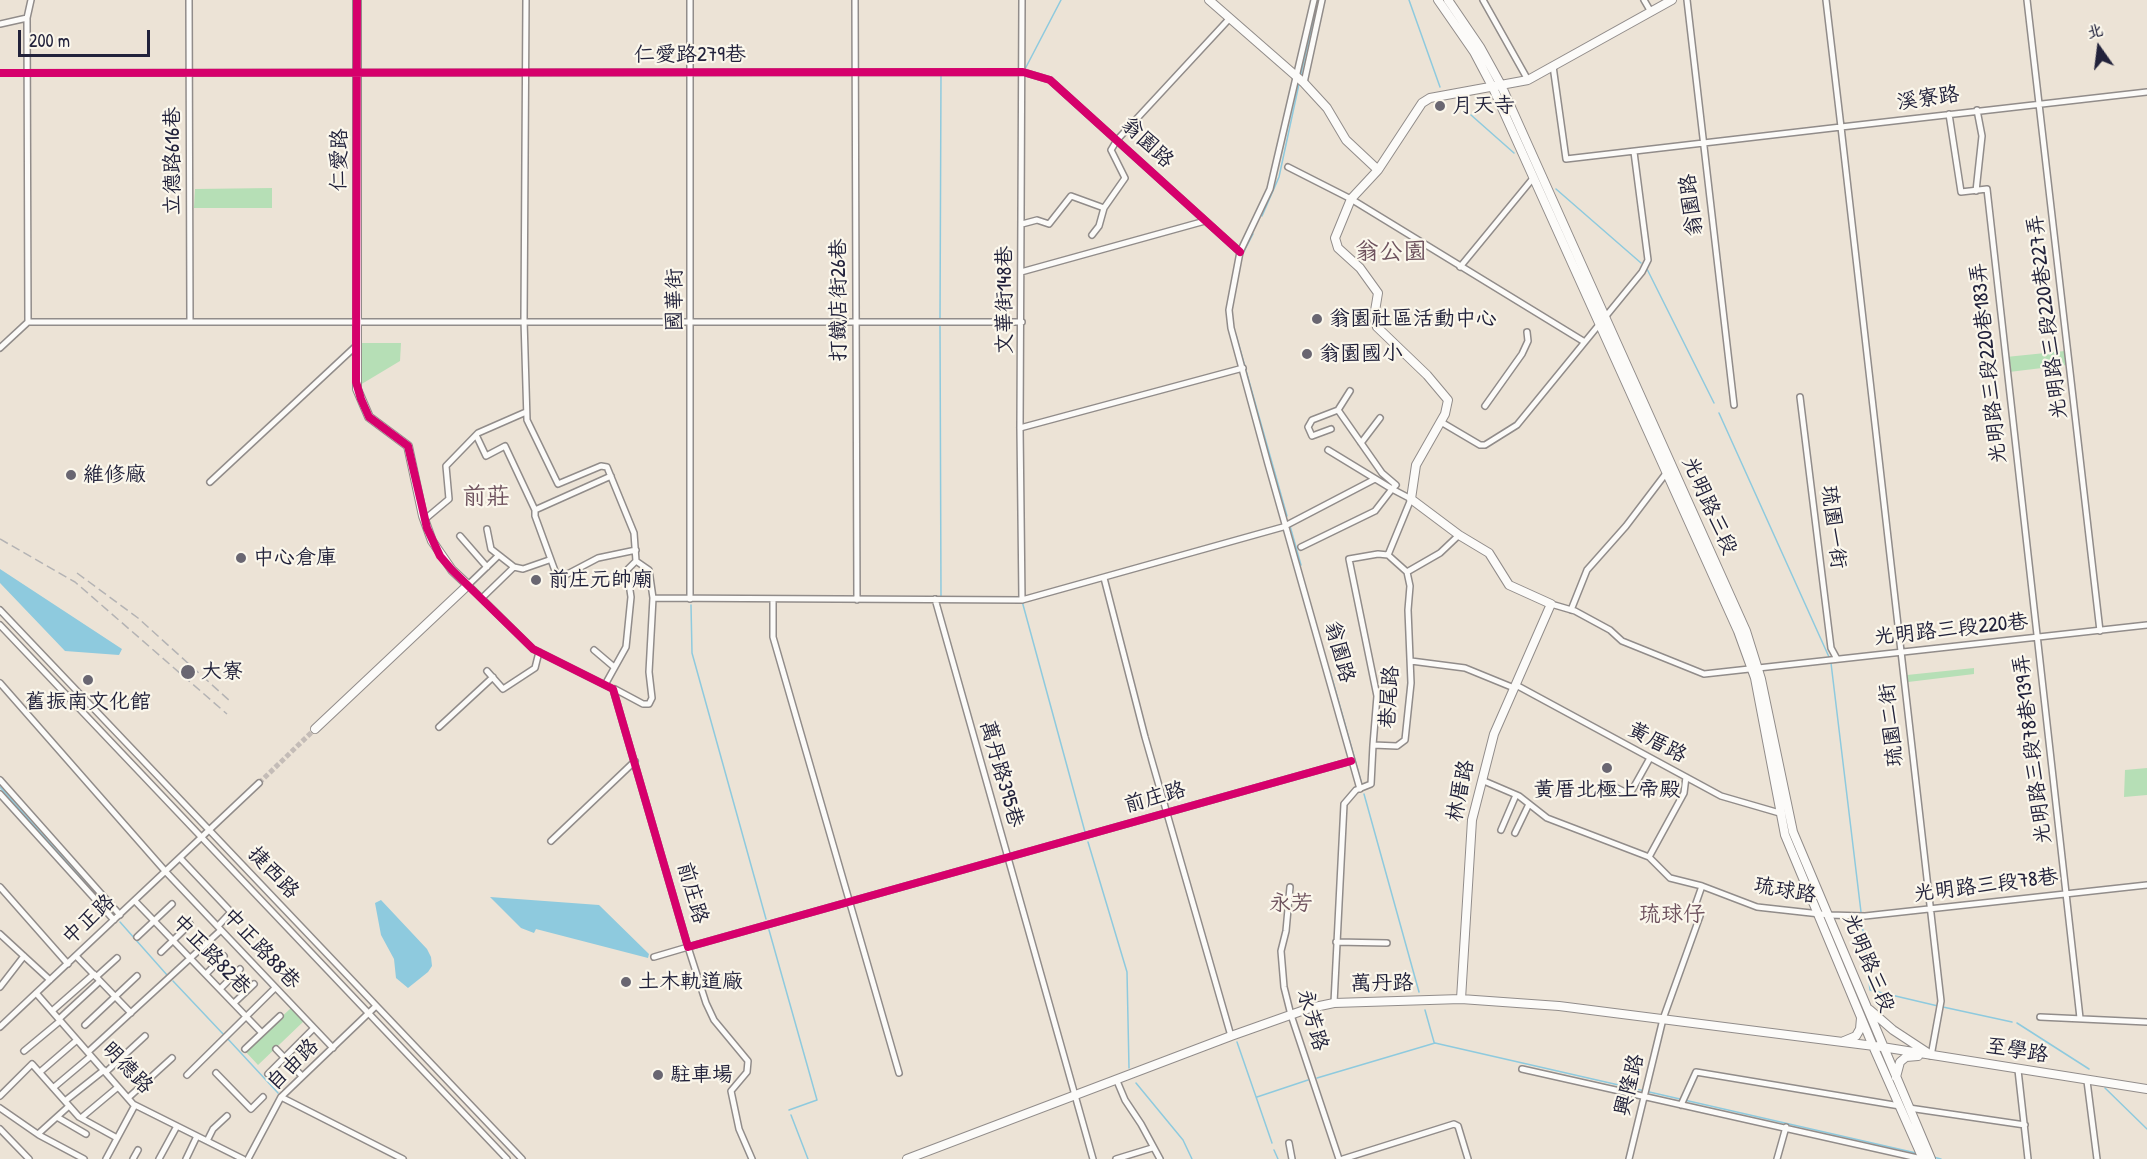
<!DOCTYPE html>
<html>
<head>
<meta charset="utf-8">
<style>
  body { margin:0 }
  #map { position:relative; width:2147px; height:1159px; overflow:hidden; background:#ece3d6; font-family:"Patrick Hand","LXGW WenKai TC",sans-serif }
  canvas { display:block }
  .north { position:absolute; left:2069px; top:18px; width:60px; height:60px; -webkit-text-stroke:4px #fbf7ec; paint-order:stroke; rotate:346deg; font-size:16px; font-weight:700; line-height:24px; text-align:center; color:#22223b }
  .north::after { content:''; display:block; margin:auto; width:21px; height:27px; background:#22223b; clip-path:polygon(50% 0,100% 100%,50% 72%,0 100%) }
  .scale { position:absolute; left:18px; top:30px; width:132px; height:27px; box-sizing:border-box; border:3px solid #22223b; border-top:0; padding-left:8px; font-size:18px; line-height:21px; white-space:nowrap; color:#22223b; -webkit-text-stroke:4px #fbf7ec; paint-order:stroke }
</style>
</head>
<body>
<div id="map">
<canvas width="2147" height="1159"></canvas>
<div class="north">北</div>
<div class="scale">200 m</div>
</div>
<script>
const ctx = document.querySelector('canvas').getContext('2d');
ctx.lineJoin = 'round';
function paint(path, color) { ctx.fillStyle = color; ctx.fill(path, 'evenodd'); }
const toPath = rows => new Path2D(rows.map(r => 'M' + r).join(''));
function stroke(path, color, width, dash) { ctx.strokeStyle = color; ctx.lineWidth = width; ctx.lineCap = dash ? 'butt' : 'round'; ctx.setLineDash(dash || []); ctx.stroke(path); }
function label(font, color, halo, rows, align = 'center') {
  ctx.font = font + ' "Patrick Hand","LXGW WenKai TC",sans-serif'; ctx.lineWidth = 4.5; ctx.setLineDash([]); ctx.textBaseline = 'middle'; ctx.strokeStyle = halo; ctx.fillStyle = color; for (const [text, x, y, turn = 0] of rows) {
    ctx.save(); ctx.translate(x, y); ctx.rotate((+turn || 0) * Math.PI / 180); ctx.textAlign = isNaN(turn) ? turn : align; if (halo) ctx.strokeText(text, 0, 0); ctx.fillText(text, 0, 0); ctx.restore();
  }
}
const green = toPath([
  [272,188,272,208,194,208,195,189],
  [360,343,401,343,400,361,360,385],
  [2065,351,2067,365,2009,372,2006,357],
  [1974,668,1974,674,1908,682,1907,675],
  [2147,768,2147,795,2124,797,2125,770],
  [291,1008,304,1021,258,1065,245,1051]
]);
const water = toPath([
  [0,569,122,649,119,655,65,651,0,583],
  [490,897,599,905,649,954,648,958,536,929,534,933,521,928],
  [381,900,427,949,431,957,432,966,428,972,408,988,396,978,394,959,381,935,375,903]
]);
const stream = toPath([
  [1409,0,1440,87],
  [1024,71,1061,0],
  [1301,74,1318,0],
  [1471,115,1514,153],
  [1556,189,1641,263],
  [1262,216,1279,177,1299,84],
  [1242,255,1253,234],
  [1647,269,1714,403],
  [940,320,941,73],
  [940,325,941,598],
  [1236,335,1287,516],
  [1719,413,1829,657],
  [1290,526,1301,565],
  [1000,597,1019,598],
  [1022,601,1085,832],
  [691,605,692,653,766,919],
  [1831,663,1861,912],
  [1330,671,1362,785],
  [0,787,111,912],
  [1364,794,1419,992],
  [1088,842,1127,972,1129,1068],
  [120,922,167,975],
  [1862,923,1870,990,1938,1006],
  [769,930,817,1100,789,1110],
  [173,981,224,1035],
  [1943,1007,2012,1022],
  [1425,1010,1434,1042],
  [2017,1023,2089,1069],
  [227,1038,278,1093],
  [1237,1042,1272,1143],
  [1317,1078,1435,1043,1916,1153],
  [1136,1083,1183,1140,1192,1159],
  [2105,1088,2147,1129],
  [1257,1097,1308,1080],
  [791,1115,808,1159],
  [1274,1150,1278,1159],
  [1933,1157,1941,1159]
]);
const streetTunnel = toPath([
  [259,783,315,729]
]);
const street = toPath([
  [189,0,190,321],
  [526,0,524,320,527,420,558,484,601,466,607,467,634,533,636,561,649,570,653,598],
  [855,0,857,600],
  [1022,0,1020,428,1022,600],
  [1314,0,1270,189,1240,252,1229,310,1231,328,1268,464,1360,789],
  [1483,0,1528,80],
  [1644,0,1651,12],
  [1687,0,1734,405],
  [1826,0,1841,127,2147,92],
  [2027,0,2100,631],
  [27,18,28,322],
  [0,24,27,18,31,0],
  [1553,66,1566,159,1841,127,1941,1001,1931,1056],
  [0,73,1023,72,1050,80,1240,252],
  [1304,83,1322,0],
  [1949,114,1961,192,1987,189,2080,1018],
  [1288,167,1351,199,1583,341],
  [1976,191,1982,136,1977,110],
  [1022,224,1037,220,1049,224,1071,196,1104,208,1125,178,1111,150,1117,140,1230,18],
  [1092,235,1099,226,1104,208],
  [1460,267,1534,177],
  [1021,272,1205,221],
  [0,348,28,322,1022,322],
  [1800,397,1831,648,1837,659],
  [1485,406,1522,354,1528,341,1527,332],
  [1338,410,1382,473,1396,485,1392,489,1411,499,1388,555,1407,572],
  [1441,422,1480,445,1485,445,1517,425,1642,272,1648,260,1634,152],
  [1020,428,1243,368],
  [1331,429,1312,436,1308,427,1312,420,1338,410,1350,391],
  [477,437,486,456,505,446,535,510,535,516,558,579,598,558,636,550],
  [1361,443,1380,418],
  [210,482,357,345],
  [535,510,611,476],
  [424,520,449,499,446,466,478,433,526,412],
  [487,529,491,549,514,567,523,569,549,560],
  [460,536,487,567],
  [1301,547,1375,511,1392,489,1328,450],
  [498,556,468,585,533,649,613,689,688,947,1351,761],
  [1407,572,1440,553,1459,535],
  [1104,578,1145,737,1231,1036],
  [482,598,514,567],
  [690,599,690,0],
  [773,599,773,637,899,1073],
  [935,599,1093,1159],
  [1551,604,1575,611,1610,630,1622,641,1704,674,2147,625],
  [0,610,522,1159],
  [1571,610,1587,570,1626,526,1667,472],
  [0,625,507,1159],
  [594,650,614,667],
  [1411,661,1465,668,1514,688],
  [487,671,503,689,535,668,539,652],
  [0,683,166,872,333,1048],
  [606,683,626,647,631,597,627,570,636,561],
  [1516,685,1721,796,1783,814],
  [615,689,643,704,649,704,652,698,649,672,653,598,1022,600,1283,527,1375,479],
  [439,727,493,677],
  [1373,745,1377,696,1349,559,1378,554,1388,555],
  [0,780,120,915],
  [1484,781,1519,796,1547,818,1649,857],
  [1613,786,1627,793,1631,792,1650,758],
  [0,794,114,920],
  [1501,830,1516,795],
  [1515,833,1529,804],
  [551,841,635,761],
  [1649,857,1670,878,1702,886,1757,907,1829,915,1865,916,2147,885],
  [1649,857,1684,793,1686,777],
  [180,858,231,912,218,926],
  [0,887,68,964],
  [1290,887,1286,931,1281,951,1284,987,1291,1015,1339,1159],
  [135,901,262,1033],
  [0,934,50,980],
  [137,937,172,904],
  [1336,942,1387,943],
  [161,952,190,924],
  [76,956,131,1013],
  [654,957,688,947,706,1003,714,1020,748,1061,747,1072,731,1091,739,1129,752,1159],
  [206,974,224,956],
  [96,977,117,958],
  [0,987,24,956],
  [221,988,240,969],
  [36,993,133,1104,243,1159],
  [234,1003,254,984],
  [1334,1003,1344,804,1356,790,1371,784,1373,745,1397,746,1405,740,1411,683,1408,610,1410,586,1407,572],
  [52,1011,94,974],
  [2040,1017,2147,1022],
  [59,1019,100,981],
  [85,1025,137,976],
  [0,1027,259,783],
  [245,1049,280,1016],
  [276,1049,302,1076],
  [24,1051,60,1021],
  [88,1052,221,930],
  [1522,1069,1922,1159],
  [2018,1070,2028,1159],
  [40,1072,77,1040],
  [106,1072,145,1036],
  [216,1073,251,1109,263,1097],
  [268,1074,314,1028],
  [187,1075,275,988],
  [1117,1081,1125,1100,1141,1124,1160,1159],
  [2087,1081,2097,1159],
  [53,1088,91,1056],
  [0,1096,32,1064,79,1117,117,1138],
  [281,1097,403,1159],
  [128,1098,172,1058],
  [65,1101,104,1070],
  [1681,1105,1696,1072,1900,1106],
  [0,1108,39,1135,84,1159],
  [1909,1108,2025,1125],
  [57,1117,86,1134],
  [81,1118,118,1087],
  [0,1129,29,1159],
  [38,1134,69,1106],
  [207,1141,213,1129,227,1116],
  [1289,1143,1292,1159],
  [106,1159,135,1105],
  [133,1159,138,1150],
  [159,1159,177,1126],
  [186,1159,197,1136],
  [248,1159,281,1097,376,1006],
  [1116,1159,1152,1148],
  [1343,1159,1454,1124,1458,1126,1468,1159],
  [1629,1159,1663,1019,1700,916,1696,903,1702,886],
  [1777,1159,1786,1127]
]);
const secondary = toPath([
  [1209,0,1304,83,1327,108,1346,140,1378,170],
  [1438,0,1474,52,1493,88,1738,631,1755,678,1785,835,1873,1046,1923,1159],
  [1448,0,1480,47,1501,85,1746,631,1761,679,1793,832,1931,1159],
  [315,729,468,585,452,570,432,541,423,516,408,446,369,417,357,389,357,0],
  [1461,999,1472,820,1494,734,1551,604,1509,585,1489,553,1459,535,1411,499,1416,465,1445,414,1448,400,1427,375,1377,327,1374,317,1378,293,1360,268,1338,248,1335,238,1351,199,1378,170,1422,103,1430,98,1528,80,1672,0],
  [1870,1010,1893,1030,1928,1053],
  [1844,1041,1856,1036,1860,1029,1861,1018],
  [1896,1077,1900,1062,1906,1057,1918,1056],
  [907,1159,1231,1036,1310,1008,1334,1003,1461,999,1559,1006,1882,1047,2147,1089]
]);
const rail = toPath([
  [0,539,75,582,227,714],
  [77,573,138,618,231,702]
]);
const cycleway = toPath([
  [357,0,356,382,361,399,369,417,408,446,427,528,440,556,452,570,533,649,613,689,688,947,1351,761],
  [0,73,1023,72,1050,80,1240,252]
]);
const markers = [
  [1440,106,6,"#696671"],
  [1317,319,6,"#696671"],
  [1307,354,6,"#696671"],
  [71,475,6,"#696671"],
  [241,558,6,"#696671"],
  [536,580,6,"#696671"],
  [188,672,8,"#696671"],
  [88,680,6,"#696671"],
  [1607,768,6,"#696671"],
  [626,982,6,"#696671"],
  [658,1075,6,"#696671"]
];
const streetNames = [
  ["仁愛路279巷",690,55],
  ["溪寮路",1928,99,-8],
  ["翁園路",1147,143,43],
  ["仁愛路",340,160,-89],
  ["立德路616巷",173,161,-90],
  ["翁園路",1692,205,-97],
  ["國華街",675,300,-90],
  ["打鐵店街26巷",839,300,-90],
  ["文華街148巷",1005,300,-90],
  ["光明路三段220巷227弄",2048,317,-97],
  ["光明路三段220巷183弄",1989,363,-96],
  ["光明路三段",1709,506,66],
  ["琉園一街",1833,527,83],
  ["光明路三段220巷",1951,630,-6],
  ["翁園路",1339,652,75],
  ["巷尾路",1390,697,-86],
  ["琉園二街",1892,725,-96],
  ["黃厝路",1657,743,28],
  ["光明路三段78巷139弄",2033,749,-97],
  ["萬丹路395巷",1001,774,74],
  ["林厝路",1461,791,-78],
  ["前庄路",1155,798,-16],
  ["捷西路",273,873,46],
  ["光明路三段78巷",1986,886,-7],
  ["琉球路",1785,891,10],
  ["前庄路",692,893,74],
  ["中正路",89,920,-43],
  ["中正路88巷",261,949,47],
  ["中正路82巷",211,955,46],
  ["光明路三段",1868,963,68],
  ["萬丹路",1382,984,-1],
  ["永芳路",1312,1020,74],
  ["至學路",2017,1051,9],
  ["自由路",293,1065,-45],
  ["明德路",127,1068,46],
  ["興隆路",1630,1085,-76]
];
const poiNames = [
  ["月天寺",1452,106],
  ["翁園社區活動中心",1329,319],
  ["翁園國小",1319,354],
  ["維修廠",83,475],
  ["中心倉庫",253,558],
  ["前庄元帥廟",548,580],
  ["大寮",201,672],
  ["舊振南文化館",88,702,"center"],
  ["黃厝北極上帝殿",1607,790,"center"],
  ["土木軌道廠",638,982],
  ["駐車場",670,1075]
];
const neighbourhoodNames = [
  ["永芳",1291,904],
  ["琉球仔",1672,915]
];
const quarterNames = [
  ["翁公園",1391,253],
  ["前莊",486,498]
];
paint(green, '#b6dfb6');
paint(water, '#8ecade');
stroke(stream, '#8ecade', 1.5);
stroke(streetTunnel, '#c4bcb7', 5, [5, 2.5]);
stroke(street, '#918c8a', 8);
stroke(secondary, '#918c8a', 10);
stroke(street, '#fcfbf9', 5);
stroke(secondary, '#fcfbf9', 8);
stroke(rail, '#b4b3b4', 1.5, [9, 4.5]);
stroke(cycleway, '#d6006c', 8);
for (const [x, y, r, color] of markers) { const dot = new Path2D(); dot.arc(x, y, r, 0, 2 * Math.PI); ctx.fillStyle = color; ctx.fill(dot); stroke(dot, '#fbf7ec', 2); }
label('21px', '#22223b', '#fbf7ec', streetNames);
label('21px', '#22223b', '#fbf7ec', poiNames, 'left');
label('22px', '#6e525e', '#fbf7ec', neighbourhoodNames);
label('24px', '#6e525e', '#fbf7ec', quarterNames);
</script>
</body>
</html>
